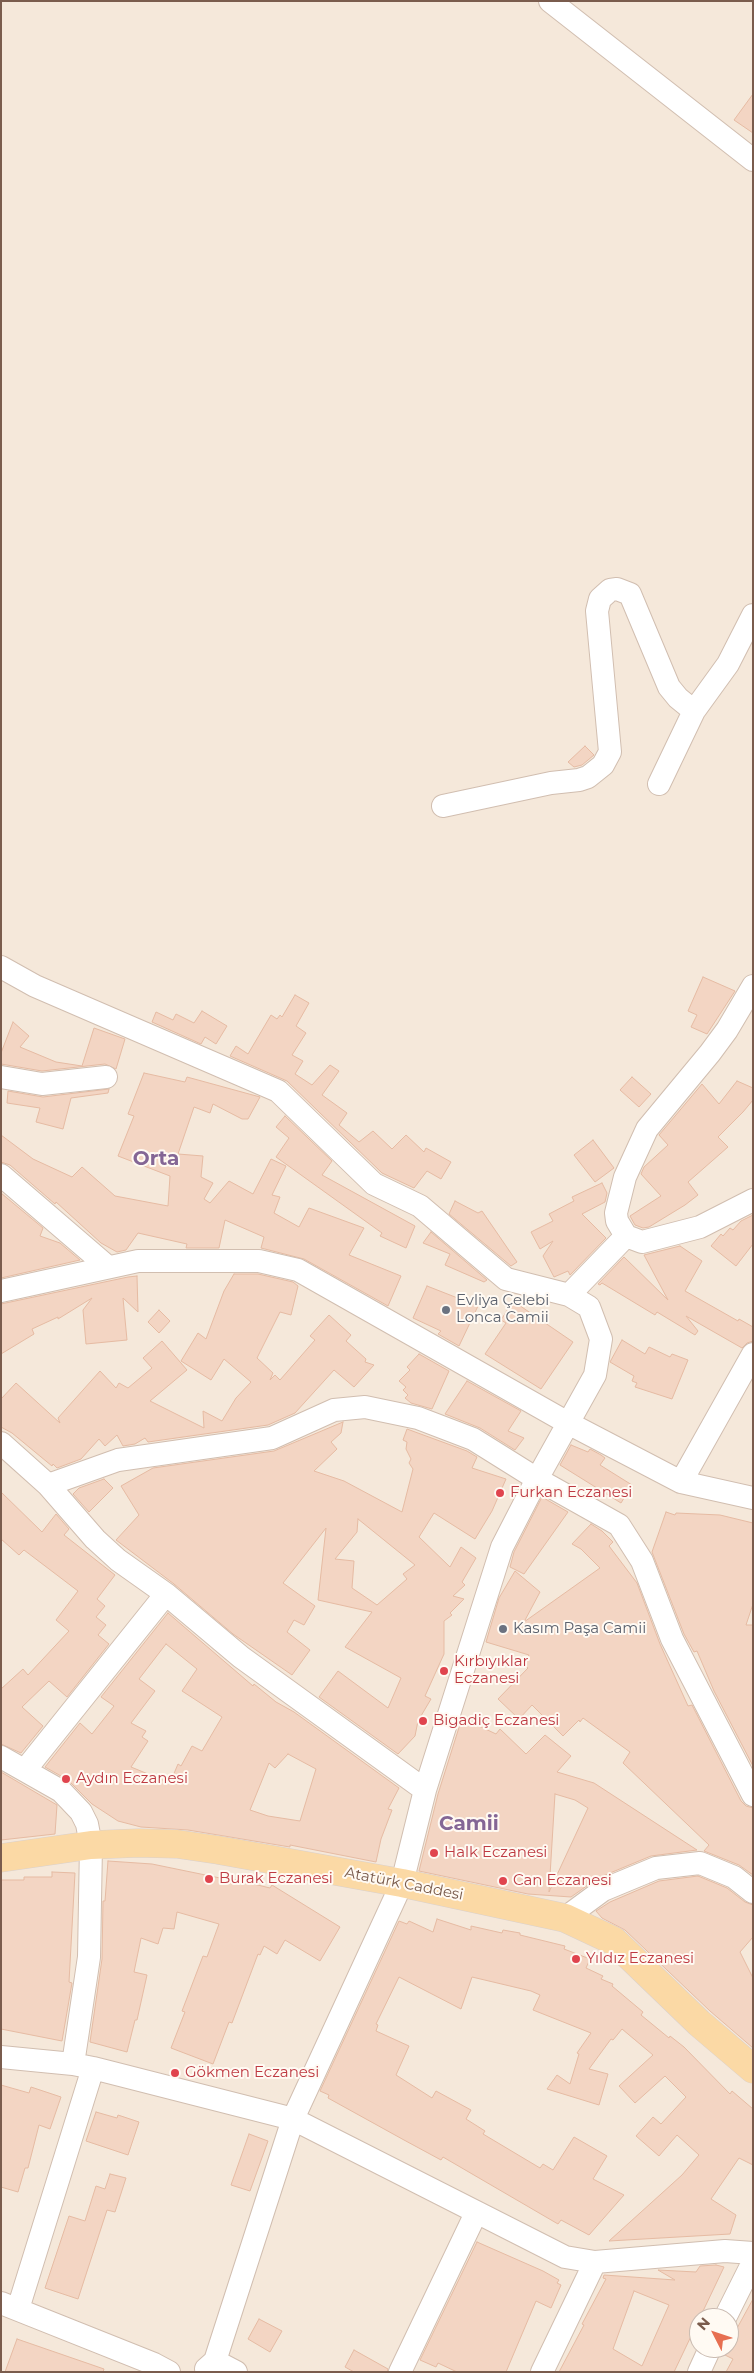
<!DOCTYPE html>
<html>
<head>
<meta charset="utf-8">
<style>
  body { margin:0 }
  #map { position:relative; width:754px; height:2373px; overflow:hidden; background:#fdf6ec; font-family:Montserrat,sans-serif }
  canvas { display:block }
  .frame { position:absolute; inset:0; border:2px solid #7a5c4d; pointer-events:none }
  .north { position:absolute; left:689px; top:2308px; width:50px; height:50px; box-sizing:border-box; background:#fffaf3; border:1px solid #cabbb1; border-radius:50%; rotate:311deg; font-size:14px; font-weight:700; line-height:20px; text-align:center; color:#7a5c4d }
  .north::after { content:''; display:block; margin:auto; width:18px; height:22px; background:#e76f51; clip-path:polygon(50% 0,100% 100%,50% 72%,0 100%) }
</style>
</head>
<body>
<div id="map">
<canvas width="754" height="2373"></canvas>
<div class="frame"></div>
<div class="north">N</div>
</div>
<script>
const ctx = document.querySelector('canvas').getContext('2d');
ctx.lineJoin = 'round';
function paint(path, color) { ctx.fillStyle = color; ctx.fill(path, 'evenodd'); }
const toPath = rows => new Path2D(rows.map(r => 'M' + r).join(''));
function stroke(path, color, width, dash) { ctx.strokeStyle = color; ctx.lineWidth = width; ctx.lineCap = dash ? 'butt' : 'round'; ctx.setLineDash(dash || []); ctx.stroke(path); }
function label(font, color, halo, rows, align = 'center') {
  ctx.font = font + ' Montserrat,sans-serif'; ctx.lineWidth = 4; ctx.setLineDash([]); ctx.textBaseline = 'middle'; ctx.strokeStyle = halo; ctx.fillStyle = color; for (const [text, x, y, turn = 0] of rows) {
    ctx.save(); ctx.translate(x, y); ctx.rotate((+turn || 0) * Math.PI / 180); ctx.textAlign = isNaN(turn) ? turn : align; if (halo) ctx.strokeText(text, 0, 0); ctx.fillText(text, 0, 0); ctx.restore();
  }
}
const residential = toPath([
  [1,1,753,1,753,2372,1,2372],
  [699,2318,729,2318,729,2348,699,2348]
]);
const building = toPath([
  [753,94,753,133,734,120,753,94],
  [585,746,594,755,582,765,574,767,568,762,585,746],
  [703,977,735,991,707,1034,691,1027,697,1015,688,1011,703,977],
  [295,995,309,1003,296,1026,306,1033,292,1055,303,1061,295,1074,312,1085,330,1065,339,1071,322,1095,347,1113,339,1125,359,1142,373,1131,392,1149,406,1135,424,1152,426,1148,451,1162,441,1179,427,1171,414,1188,382,1173,287,1081,230,1056,236,1046,248,1054,271,1015,277,1019,280,1015,282,1017,295,995],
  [202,1011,227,1026,216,1044,205,1037,201,1044,152,1022,156,1012,173,1020,176,1014,194,1023,202,1011],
  [13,1022,29,1036,20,1047,56,1062,82,1066,94,1028,125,1039,116,1069,105,1064,42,1071,1,1064,1,1053,13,1022],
  [144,1073,185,1082,187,1077,260,1097,248,1119,242,1119,213,1104,210,1113,194,1107,178,1154,203,1156,201,1177,213,1183,204,1199,210,1203,229,1181,253,1194,271,1159,286,1166,272,1195,280,1197,274,1213,299,1227,309,1208,364,1228,349,1255,401,1276,388,1306,304,1259,261,1248,264,1237,225,1220,219,1248,186,1248,187,1244,138,1233,126,1250,117,1252,101,1243,56,1202,55,1204,10,1165,1,1162,1,1135,33,1159,72,1177,82,1167,115,1196,168,1206,170,1176,118,1156,134,1116,128,1114,144,1073],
  [632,1077,651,1094,639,1107,620,1090,632,1077],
  [737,1081,753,1088,753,1100,743,1112,718,1137,728,1147,688,1182,698,1195,685,1205,649,1227,643,1228,635,1225,630,1216,661,1196,641,1174,644,1167,668,1145,659,1135,702,1084,719,1104,737,1081],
  [109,1089,108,1093,71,1098,63,1129,36,1122,40,1108,7,1103,8,1091,43,1097,109,1089],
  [285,1116,332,1161,322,1175,415,1226,406,1248,380,1236,382,1233,276,1157,289,1138,276,1127,285,1116],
  [593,1140,614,1168,595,1182,574,1155,593,1140],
  [602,1183,607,1193,605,1202,582,1214,606,1238,570,1275,568,1271,554,1277,543,1256,553,1241,540,1249,531,1232,553,1221,549,1214,574,1201,572,1197,602,1183],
  [1,1193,43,1228,40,1236,60,1243,80,1260,1,1278,1,1193],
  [455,1201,478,1213,482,1211,517,1262,511,1266,449,1214,455,1201],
  [753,1215,753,1244,736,1266,711,1246,721,1234,723,1236,730,1228,733,1230,741,1221,753,1215],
  [431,1232,487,1280,484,1282,445,1265,450,1254,423,1243,431,1232],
  [680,1246,702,1261,685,1291,738,1321,739,1319,753,1327,753,1341,747,1343,742,1348,686,1316,698,1331,695,1335,657,1312,655,1315,602,1283,600,1285,598,1284,624,1257,668,1300,644,1255,680,1246],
  [234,1274,258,1274,293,1282,298,1286,291,1315,280,1312,257,1358,273,1373,270,1380,275,1375,280,1380,315,1340,310,1336,329,1315,351,1335,346,1341,366,1359,365,1362,374,1365,354,1387,334,1370,295,1413,268,1425,148,1442,145,1438,135,1444,123,1446,117,1435,105,1446,99,1439,81,1459,57,1468,53,1464,52,1466,12,1433,1,1427,1,1399,16,1383,60,1423,58,1418,100,1371,116,1388,119,1383,128,1388,152,1368,143,1358,162,1341,187,1370,150,1401,204,1428,203,1411,222,1421,236,1398,251,1382,224,1359,211,1380,181,1361,198,1333,206,1339,224,1291,234,1274],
  [137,1276,138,1312,123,1298,127,1340,86,1344,83,1310,92,1298,58,1319,58,1317,32,1329,34,1334,1,1354,1,1304,128,1277,137,1276],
  [427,1286,478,1306,459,1346,438,1334,441,1331,413,1318,427,1286],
  [513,1301,573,1342,541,1389,485,1354,506,1323,501,1320,513,1301],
  [159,1310,170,1321,159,1333,148,1322,159,1310],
  [622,1340,645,1354,649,1347,670,1357,672,1354,688,1360,672,1399,635,1387,637,1383,632,1381,634,1376,610,1362,622,1340],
  [419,1354,449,1371,432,1409,411,1403,405,1398,408,1395,403,1390,406,1387,399,1381,410,1370,407,1367,419,1354],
  [467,1381,521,1411,508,1431,524,1438,515,1450,480,1428,445,1414,467,1381],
  [343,1422,341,1433,331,1442,337,1449,314,1471,344,1481,402,1512,413,1469,409,1463,411,1459,406,1449,407,1442,403,1440,407,1429,467,1451,477,1457,472,1468,506,1479,492,1511,475,1539,434,1513,419,1537,450,1567,461,1547,476,1558,462,1582,465,1585,453,1596,464,1599,450,1613,452,1615,444,1621,444,1654,425,1696,431,1699,418,1721,415,1736,398,1754,319,1697,338,1671,388,1708,401,1678,345,1647,372,1612,318,1600,326,1528,283,1583,315,1606,304,1625,294,1620,287,1632,310,1650,292,1675,233,1634,174,1584,116,1540,139,1515,121,1486,153,1468,274,1451,343,1422],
  [358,1519,415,1565,403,1574,407,1579,377,1605,352,1588,354,1561,335,1559,357,1532,358,1519],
  [571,1445,588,1452,590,1449,601,1455,605,1458,600,1465,632,1485,621,1503,560,1465,571,1445],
  [104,1479,113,1488,89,1512,73,1494,79,1488,104,1479],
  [1,1492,42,1532,56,1514,69,1529,64,1535,115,1575,97,1599,105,1606,96,1617,106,1625,98,1635,109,1644,67,1697,49,1681,22,1707,43,1726,21,1753,1,1744,1,1689,23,1669,28,1675,69,1631,56,1620,78,1591,24,1550,19,1555,1,1539,1,1492],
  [542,1497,568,1512,524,1574,510,1567,514,1552,542,1497],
  [666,1512,675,1515,676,1513,720,1515,753,1523,753,1604,746,1625,753,1625,753,1766,714,1691,697,1651,694,1652,684,1634,652,1552,666,1512],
  [591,1524,602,1531,613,1542,609,1546,637,1583,660,1644,688,1706,692,1705,741,1801,746,1806,753,1808,753,1875,739,1865,704,1851,709,1845,623,1763,630,1752,583,1718,580,1722,579,1720,563,1736,532,1705,519,1719,498,1699,528,1668,523,1664,529,1655,486,1642,499,1598,515,1571,540,1592,524,1622,600,1568,581,1549,572,1544,591,1524],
  [168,1613,253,1686,254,1684,276,1702,294,1712,399,1788,388,1809,392,1810,381,1839,376,1862,290,1845,290,1847,188,1830,141,1827,118,1821,92,1804,68,1780,45,1767,80,1723,92,1734,114,1706,101,1697,168,1613],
  [166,1644,197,1669,182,1691,222,1717,202,1751,192,1746,181,1766,178,1764,170,1783,131,1767,148,1741,142,1737,146,1731,131,1723,155,1691,139,1679,166,1644],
  [288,1754,316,1769,300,1821,268,1816,250,1810,269,1763,275,1768,288,1754],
  [462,1718,496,1734,500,1729,526,1754,545,1735,571,1756,557,1772,594,1783,697,1850,651,1856,598,1878,571,1897,528,1894,419,1871,438,1794,462,1718],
  [555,1794,575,1800,588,1808,549,1892,555,1794],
  [1,1772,57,1805,55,1834,1,1840,1,1772],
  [108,1861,152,1864,220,1878,221,1876,270,1888,272,1885,340,1927,320,1961,285,1940,277,1954,264,1946,260,1955,258,1954,232,2023,229,2022,213,2064,171,2048,185,2012,182,2011,203,1956,207,1957,219,1924,177,1912,174,1929,163,1928,158,1944,141,1938,134,1972,147,1975,137,2020,135,2020,127,2052,90,2042,102,1959,103,1901,105,1901,108,1861],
  [52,1872,75,1873,69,1982,72,1983,62,2041,1,2029,1,1880,24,1880,24,1877,52,1877,52,1872],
  [698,1876,727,1888,745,1902,753,1905,753,1937,740,1952,753,1978,753,2048,710,2011,625,1930,602,1918,596,1911,610,1902,659,1881,698,1876],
  [437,1919,471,1930,471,1926,502,1933,503,1930,520,1933,520,1935,565,1946,564,1949,590,1959,586,1968,603,1976,601,1979,613,1984,612,1986,643,2012,641,2015,669,2038,670,2036,684,2047,730,2094,732,2091,753,2109,753,2165,739,2158,711,2199,736,2215,730,2234,609,2241,682,2175,699,2155,677,2135,659,2156,636,2136,653,2117,661,2124,686,2097,665,2076,635,2103,619,2086,653,2055,622,2029,613,2040,611,2039,589,2069,608,2074,599,2105,547,2089,557,2075,570,2084,579,2054,577,2053,591,2033,533,2010,540,1995,531,1991,472,1977,461,2009,399,1977,376,2024,378,2025,376,2031,409,2046,396,2075,432,2098,436,2091,471,2110,466,2119,485,2131,483,2134,540,2168,543,2164,553,2170,574,2137,607,2156,593,2179,624,2195,589,2235,561,2220,558,2224,443,2157,441,2160,404,2140,328,2098,329,2095,320,2091,399,1921,407,1924,409,1921,433,1932,437,1919],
  [1,2085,29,2093,31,2087,61,2097,50,2129,39,2125,28,2168,25,2168,18,2192,1,2187,1,2085],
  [96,2112,117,2118,118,2115,139,2122,128,2155,86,2141,96,2112],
  [249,2134,268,2141,250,2191,231,2185,249,2134],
  [110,2174,126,2178,115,2212,107,2210,78,2299,45,2288,69,2216,85,2221,96,2186,105,2189,110,2174],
  [477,2242,543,2271,559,2280,557,2283,561,2285,551,2308,536,2301,506,2372,457,2372,438,2363,436,2367,420,2360,477,2242],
  [716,2265,724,2267,674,2372,559,2372,584,2325,582,2324,606,2279,603,2278,604,2275,675,2280,658,2270,696,2272,700,2266,716,2265],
  [634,2291,669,2305,642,2366,613,2349,634,2291],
  [753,2299,753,2372,726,2372,733,2359,723,2354,726,2348,729,2348,729,2343,753,2299],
  [259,2319,282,2331,270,2352,248,2339,259,2319],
  [17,2339,104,2369,103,2372,5,2372,17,2339],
  [354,2350,388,2369,387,2372,354,2372,345,2367,354,2350]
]);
const minor = toPath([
  [550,1,753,160],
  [659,784,694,711,728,664,753,615],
  [443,806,551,783,579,780,588,777,603,765,610,752,597,611,600,599,610,590,617,589,630,594,669,687,678,698,694,711],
  [1,967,35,986,278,1091,374,1184,420,1206,506,1279,569,1295,589,1307,601,1339,595,1375,537,1479,502,1547,425,1790,402,1883,293,2119,215,2361,214,2372],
  [753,986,727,1030,710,1053,647,1129,625,1177,616,1213,617,1221,626,1236,642,1242,700,1227,753,1200],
  [1,1077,42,1084,106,1077],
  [1,1175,108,1267],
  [1,1291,138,1261,259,1261,298,1270,568,1423,681,1482,753,1498],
  [569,1295,626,1236],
  [1,1443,48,1485,118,1460,272,1438,334,1410,365,1407,418,1418,473,1439,537,1479,619,1525,642,1561,672,1639,753,1795],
  [681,1482,753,1354],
  [48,1485,95,1539,118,1560,166,1594,241,1657,425,1790],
  [1,1757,61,1791,81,1812,87,1824,91,1845,89,1957,73,2064],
  [25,1770,166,1594],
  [565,1918,603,1890,656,1868,700,1863,734,1877,753,1892],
  [1,2057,73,2064,93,2068,293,2119,565,2257,595,2262,725,2251,753,2253],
  [1,2303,154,2364,169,2372],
  [18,2309,93,2068],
  [725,2318,753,2262],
  [206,2369,215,2361,236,2372],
  [400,2372,476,2213],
  [542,2372,595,2262],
  [699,2372,710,2348]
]);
const major = toPath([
  [1,1858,91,1845,138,1843,177,1844,218,1850,402,1883,565,1918,614,1941,699,2023,753,2069]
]);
const markers = [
  [446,1310,5,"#6b7280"],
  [500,1493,5,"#e0444e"],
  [503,1629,5,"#6b7280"],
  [444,1671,5,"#e0444e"],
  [423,1721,5,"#e0444e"],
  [66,1779,5,"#e0444e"],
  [434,1853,5,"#e0444e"],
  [209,1879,5,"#e0444e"],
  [503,1881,5,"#e0444e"],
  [576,1959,5,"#e0444e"],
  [175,2073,5,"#e0444e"]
];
const worshipNames = [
  ["Evliya Çelebi",456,1301],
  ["Lonca Camii",456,1318],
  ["Kasım Paşa Camii",513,1629]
];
const healthNames = [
  ["Furkan Eczanesi",510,1493],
  ["Kırbıyıklar",454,1662],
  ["Eczanesi",454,1679],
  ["Bigadiç Eczanesi",433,1721],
  ["Aydın Eczanesi",76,1779],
  ["Halk Eczanesi",444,1853],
  ["Burak Eczanesi",219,1879],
  ["Can Eczanesi",513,1881],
  ["Yıldız Eczanesi",586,1959],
  ["Gökmen Eczanesi",185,2073]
];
const streetNames = [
  ["Atatürk Caddesi",404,1884,11]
];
const districtNames = [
  ["Orta",156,1159],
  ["Camii",469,1824]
];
paint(residential, '#f5e8da');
paint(building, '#f3d5c3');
stroke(building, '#e6bba3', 1);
stroke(minor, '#d1beb0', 24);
stroke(major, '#dad1cd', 29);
stroke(minor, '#fff', 22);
stroke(major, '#fbd9a5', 28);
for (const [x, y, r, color] of markers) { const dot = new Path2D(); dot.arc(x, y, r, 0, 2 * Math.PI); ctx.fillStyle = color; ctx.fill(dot); stroke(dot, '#fffaf3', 2); }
label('15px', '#5b616d', '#fffaf3', worshipNames, 'left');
label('15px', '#be3a42', '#fffaf3', healthNames, 'left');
label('15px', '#7a5c4d', '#fffaf3', streetNames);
label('bold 20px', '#846695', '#fffaf3', districtNames);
</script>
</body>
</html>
